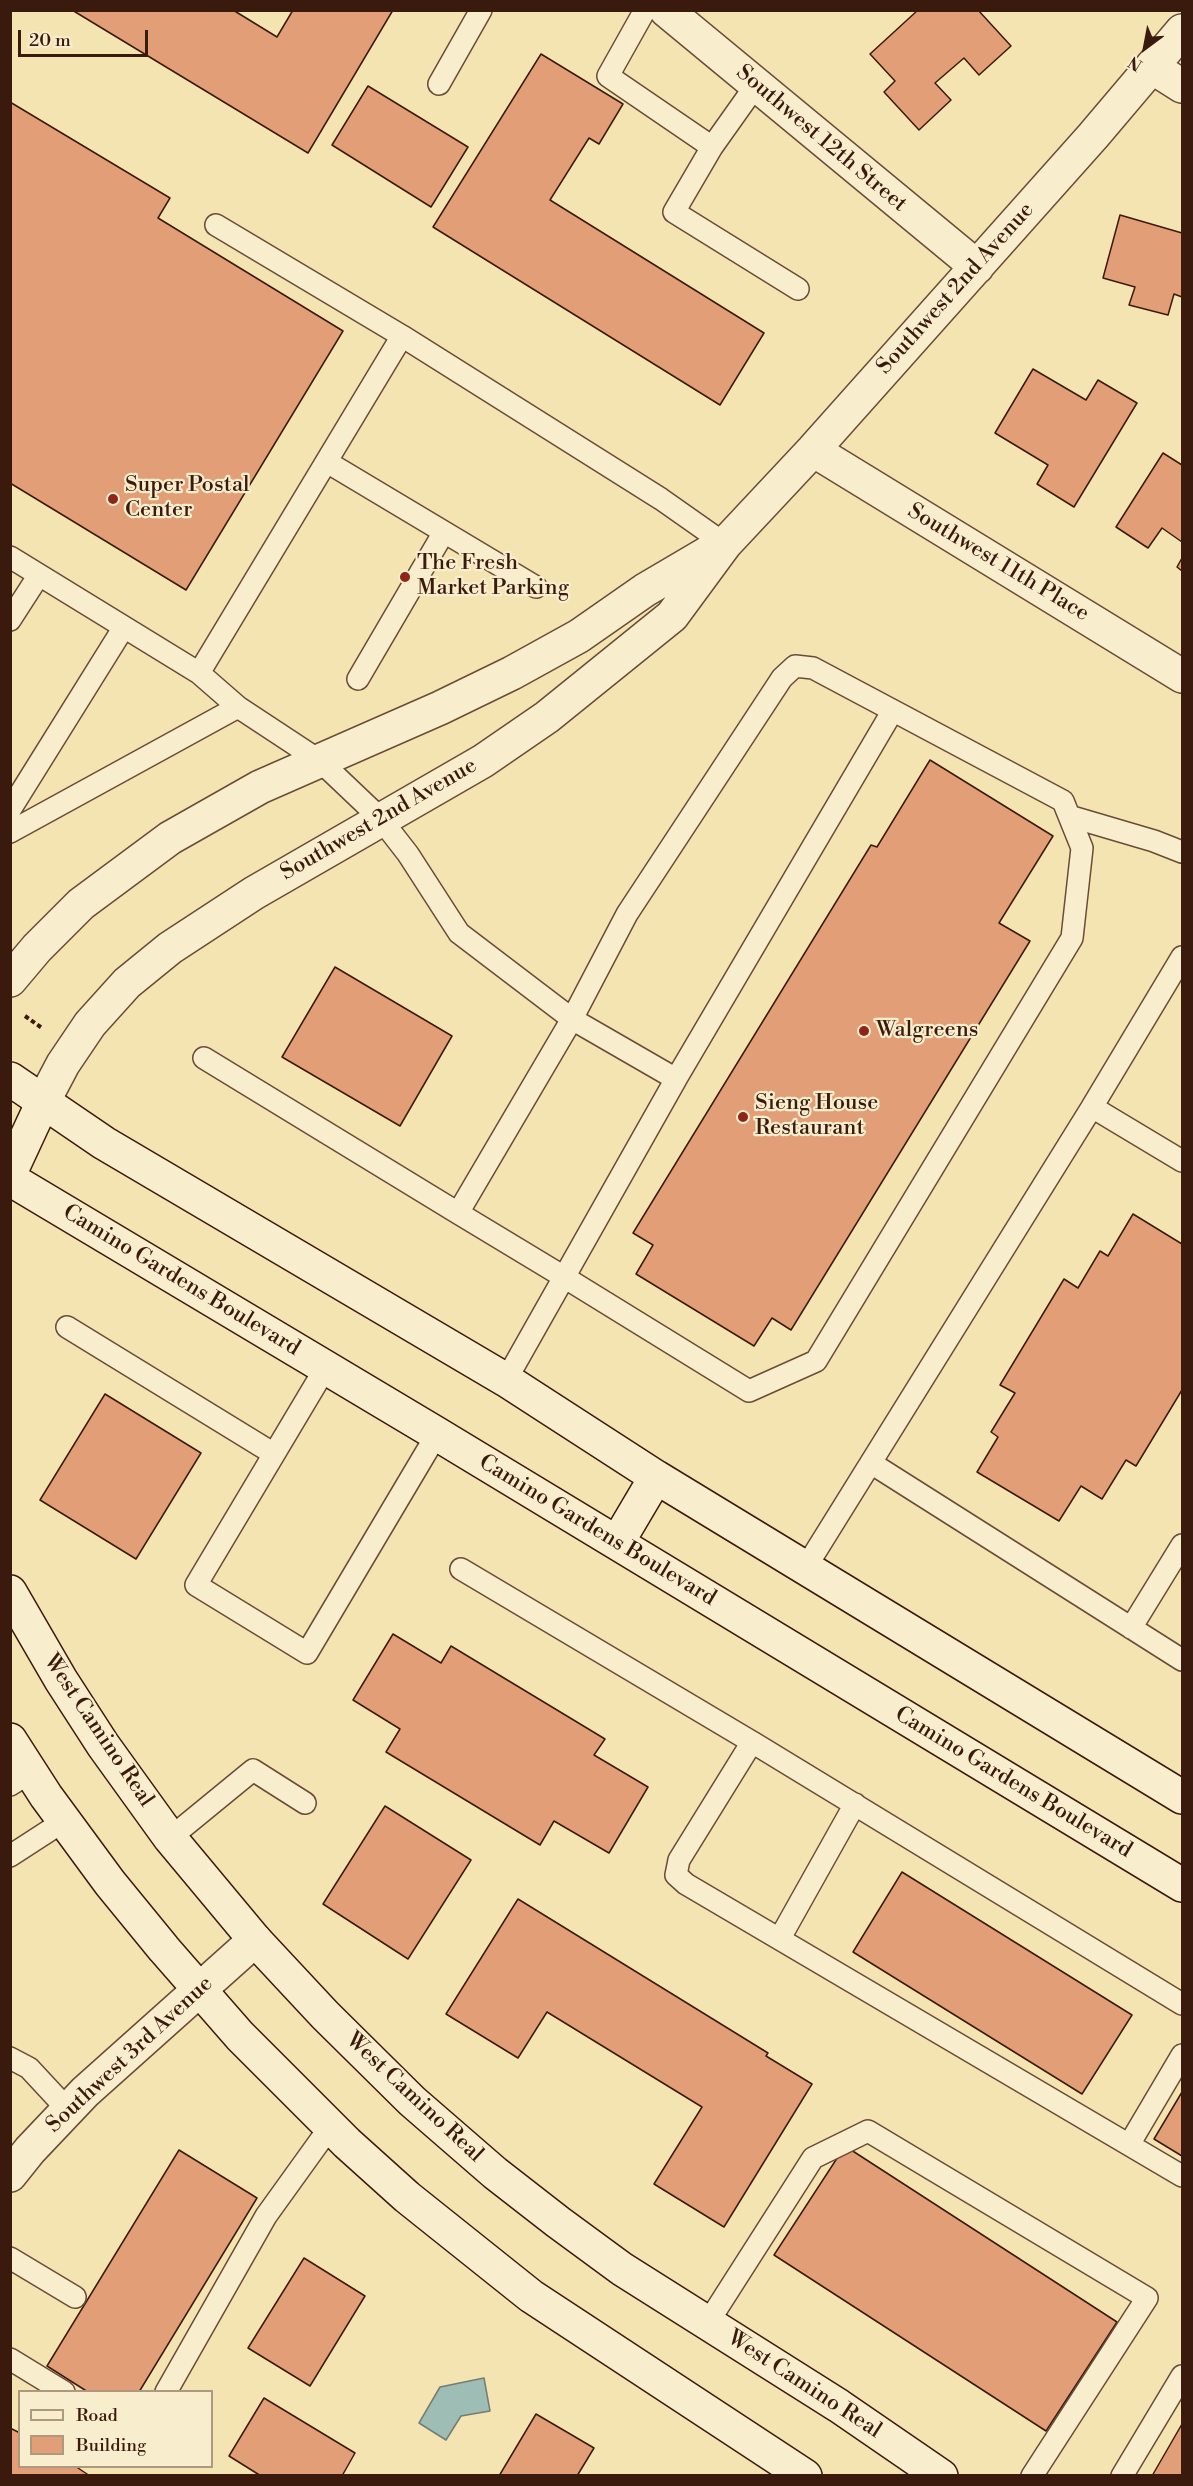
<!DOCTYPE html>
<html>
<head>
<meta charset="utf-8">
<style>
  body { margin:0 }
  #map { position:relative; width:1193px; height:2486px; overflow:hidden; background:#f4e4b1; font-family:"Libre Bodoni",serif }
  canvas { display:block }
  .frame { position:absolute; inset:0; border:12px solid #3b1a0e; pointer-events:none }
  .legend { position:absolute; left:18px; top:2390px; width:195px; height:78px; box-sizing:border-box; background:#f8edcc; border:2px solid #ac9980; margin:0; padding:8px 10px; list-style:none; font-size:18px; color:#3b1a0e }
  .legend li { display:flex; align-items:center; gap:12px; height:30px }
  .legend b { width:30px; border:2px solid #ac9980 }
  .north { position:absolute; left:1115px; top:18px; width:60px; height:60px; -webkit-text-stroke:4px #f8edcc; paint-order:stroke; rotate:212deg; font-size:16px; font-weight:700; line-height:24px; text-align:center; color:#3b1a0e }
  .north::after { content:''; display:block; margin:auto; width:21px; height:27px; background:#3b1a0e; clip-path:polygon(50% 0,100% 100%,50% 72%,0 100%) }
  .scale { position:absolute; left:18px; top:30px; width:130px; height:27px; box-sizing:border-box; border:3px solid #3b1a0e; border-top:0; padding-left:8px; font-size:18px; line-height:21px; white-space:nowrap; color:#3b1a0e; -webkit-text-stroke:4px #f8edcc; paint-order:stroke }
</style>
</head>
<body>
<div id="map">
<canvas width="1193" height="2486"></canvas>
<div class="frame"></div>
<ul class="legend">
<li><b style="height:8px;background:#f8edcc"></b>Road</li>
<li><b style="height:16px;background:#e29e77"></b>Building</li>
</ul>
<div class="north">N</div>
<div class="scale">20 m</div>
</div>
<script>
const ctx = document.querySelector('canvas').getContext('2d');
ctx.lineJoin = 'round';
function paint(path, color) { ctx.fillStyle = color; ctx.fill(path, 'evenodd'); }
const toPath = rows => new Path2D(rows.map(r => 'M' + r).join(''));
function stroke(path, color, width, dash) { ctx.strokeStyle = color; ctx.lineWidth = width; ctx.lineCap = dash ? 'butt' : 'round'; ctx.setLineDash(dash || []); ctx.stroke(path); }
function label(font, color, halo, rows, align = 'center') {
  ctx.font = font + ' "Libre Bodoni",serif'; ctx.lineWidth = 4.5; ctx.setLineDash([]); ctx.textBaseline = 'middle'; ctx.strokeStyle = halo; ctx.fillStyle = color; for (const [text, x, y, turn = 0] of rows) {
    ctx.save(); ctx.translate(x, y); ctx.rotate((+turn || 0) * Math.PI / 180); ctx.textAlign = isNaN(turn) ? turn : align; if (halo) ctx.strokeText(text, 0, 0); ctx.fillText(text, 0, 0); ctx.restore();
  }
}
const water = toPath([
  [484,2378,490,2411,461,2416,446,2440,419,2423,440,2387,484,2378]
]);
const building = toPath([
  [72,10,233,10,277,37,293,10,393,10,308,153,72,10],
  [918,10,978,10,1011,46,979,75,964,58,935,83,951,100,919,130,884,92,895,81,870,54,918,10],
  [541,54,623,104,599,144,589,138,550,200,764,333,720,405,433,227,541,54],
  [368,86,468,147,431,207,332,145,368,86],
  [10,102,170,198,158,218,343,331,186,590,10,483,10,102],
  [1120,215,1182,233,1182,297,1174,294,1168,315,1129,305,1135,287,1103,278,1120,215],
  [1033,369,1086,400,1098,380,1137,403,1074,507,1037,484,1048,465,995,433,1033,369],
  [1163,453,1182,465,1182,542,1162,528,1148,548,1116,527,1163,453],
  [1182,558,1182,571,1177,567,1182,558],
  [930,760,1053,836,999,923,1030,941,791,1330,772,1318,754,1346,636,1274,653,1245,633,1233,871,845,877,847,930,760],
  [335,967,452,1036,400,1126,282,1057,335,967],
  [1133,1214,1182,1244,1182,1390,1136,1466,1126,1460,1102,1499,1081,1486,1059,1521,977,1472,998,1437,991,1432,1015,1393,1000,1385,1064,1279,1078,1288,1100,1251,1108,1256,1133,1214],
  [105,1394,201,1453,136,1559,40,1500,105,1394],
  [393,1634,441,1663,451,1646,605,1739,594,1755,648,1787,609,1853,554,1821,540,1845,386,1752,400,1729,353,1700,393,1634],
  [385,1806,471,1860,408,1959,323,1904,385,1806],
  [902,1872,1132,2015,1082,2094,853,1952,902,1872],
  [518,1899,768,2053,766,2056,812,2084,724,2227,654,2184,702,2107,547,2012,518,2058,446,2014,518,1899],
  [1182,2092,1182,2156,1154,2139,1182,2092],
  [845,2146,1117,2322,1046,2431,774,2255,845,2146],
  [179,2150,257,2198,139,2392,88,2392,47,2366,179,2150],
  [304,2258,365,2296,310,2386,248,2348,304,2258],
  [264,2398,355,2453,342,2476,261,2476,229,2456,264,2398],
  [536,2414,594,2448,577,2476,499,2476,536,2414],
  [1182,2424,1182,2476,1152,2476,1182,2424],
  [10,2428,20,2433,20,2466,75,2466,90,2476,10,2476,10,2428]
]);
const path = toPath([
  [25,1016,42,1028]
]);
const lane = toPath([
  [645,10,608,76,712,147,674,212,798,289],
  [439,84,481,10],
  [712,147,756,85],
  [216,225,402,336],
  [327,462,536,587],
  [10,557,199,673],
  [10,620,39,575],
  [358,679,444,532],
  [10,810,124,627],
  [1069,816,1154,841,1182,852],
  [10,832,238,707],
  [1182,957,1092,1107,1182,1161],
  [204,1058,458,1213,564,1277,749,1391,816,1361,1072,938,1082,848,1063,801,813,668,795,666,782,678,627,914,572,1019,458,1213],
  [676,1079,892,712],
  [67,1327,274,1454],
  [326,1367,196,1585,307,1653,437,1434],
  [506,1380,676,1079,572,1019,459,933,408,854,380,818,320,761,238,707,199,673,402,336,661,499,725,544],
  [871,1463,1182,1660],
  [806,1567,1092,1107],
  [461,1569,752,1742],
  [1131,1628,1182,1545],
  [10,1785,31,1772],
  [170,1838,253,1770,305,1803],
  [10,1856,64,1821],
  [780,1938,855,1804],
  [1182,2004,752,1742,679,1860,676,1875,686,1884,1182,2176],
  [10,2058,29,2068,68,2110],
  [1130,2143,1182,2055],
  [10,2258,75,2297],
  [707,2324,813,2158,868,2131,1147,2298,1032,2476],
  [10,2359,64,2392],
  [166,2392,266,2216,330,2127],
  [1122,2476,1182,2376]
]);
const street = toPath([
  [666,10,977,267],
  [1152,67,1182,86],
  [813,450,1182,676],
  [10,980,37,948,81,904,170,838,260,787,440,708,512,673,579,636,645,590,713,550],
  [43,1102,63,1064,90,1024,127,983,170,948,254,893,483,761,547,717,672,616,725,544,813,450,1093,136,1182,31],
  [10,2175,30,2150,85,2092,255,1940]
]);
const secondary = toPath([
  [10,1079,104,1143,506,1380,656,1477,1182,1797],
  [10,1173,43,1102],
  [10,1179,437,1434,1182,1885],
  [617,1543,656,1477],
  [10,1592,61,1680,103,1745,170,1838,255,1940,325,2015,412,2101,495,2173,558,2222,622,2269,839,2406,941,2476],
  [10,1740,46,1796,110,1883,164,1949,240,2036,347,2143,407,2197,531,2296,805,2476]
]);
const markers = [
  [113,499,6,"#8f2418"],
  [405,577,6,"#8f2418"],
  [864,1031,6,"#8f2418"],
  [743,1117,6,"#8f2418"]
];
const streetNames = [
  ["Southwest 12th Street",821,139,40],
  ["Southwest 2nd Avenue",956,289,-48],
  ["Southwest 11th Place",998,563,31],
  ["Southwest 2nd Avenue",379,820,-30],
  ["Camino Gardens Boulevard",181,1281,31],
  ["Camino Gardens Boulevard",597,1531,31],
  ["West Camino Real",98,1731,56],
  ["Camino Gardens Boulevard",1013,1783,31],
  ["Southwest 3rd Avenue",130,2055,-43],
  ["West Camino Real",414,2098,43],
  ["West Camino Real",804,2385,33]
];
const poiNames = [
  ["Super Postal",125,486],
  ["Center",125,511],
  ["The Fresh",417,564],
  ["Market Parking",417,589],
  ["Walgreens",876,1031],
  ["Sieng House",755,1104],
  ["Restaurant",755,1129]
];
paint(water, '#9ebdb4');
stroke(water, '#767c72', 1.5);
paint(building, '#e29e77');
stroke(building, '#3b1a0e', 1.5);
stroke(lane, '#694c37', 24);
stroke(street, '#694c37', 36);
stroke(secondary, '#3b1a0e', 36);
stroke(path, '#3b1a0e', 4, [4.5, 3]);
stroke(lane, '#f8edcc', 21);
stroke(street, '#f8edcc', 33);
stroke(secondary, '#f8edcc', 33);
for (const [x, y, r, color] of markers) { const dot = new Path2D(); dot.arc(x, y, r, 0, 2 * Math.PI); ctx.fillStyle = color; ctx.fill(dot); stroke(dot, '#f8edcc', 2); }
label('22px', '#3b1a0e', '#f8edcc', streetNames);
label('22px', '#3b1a0e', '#f8edcc', poiNames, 'left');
</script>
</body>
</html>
